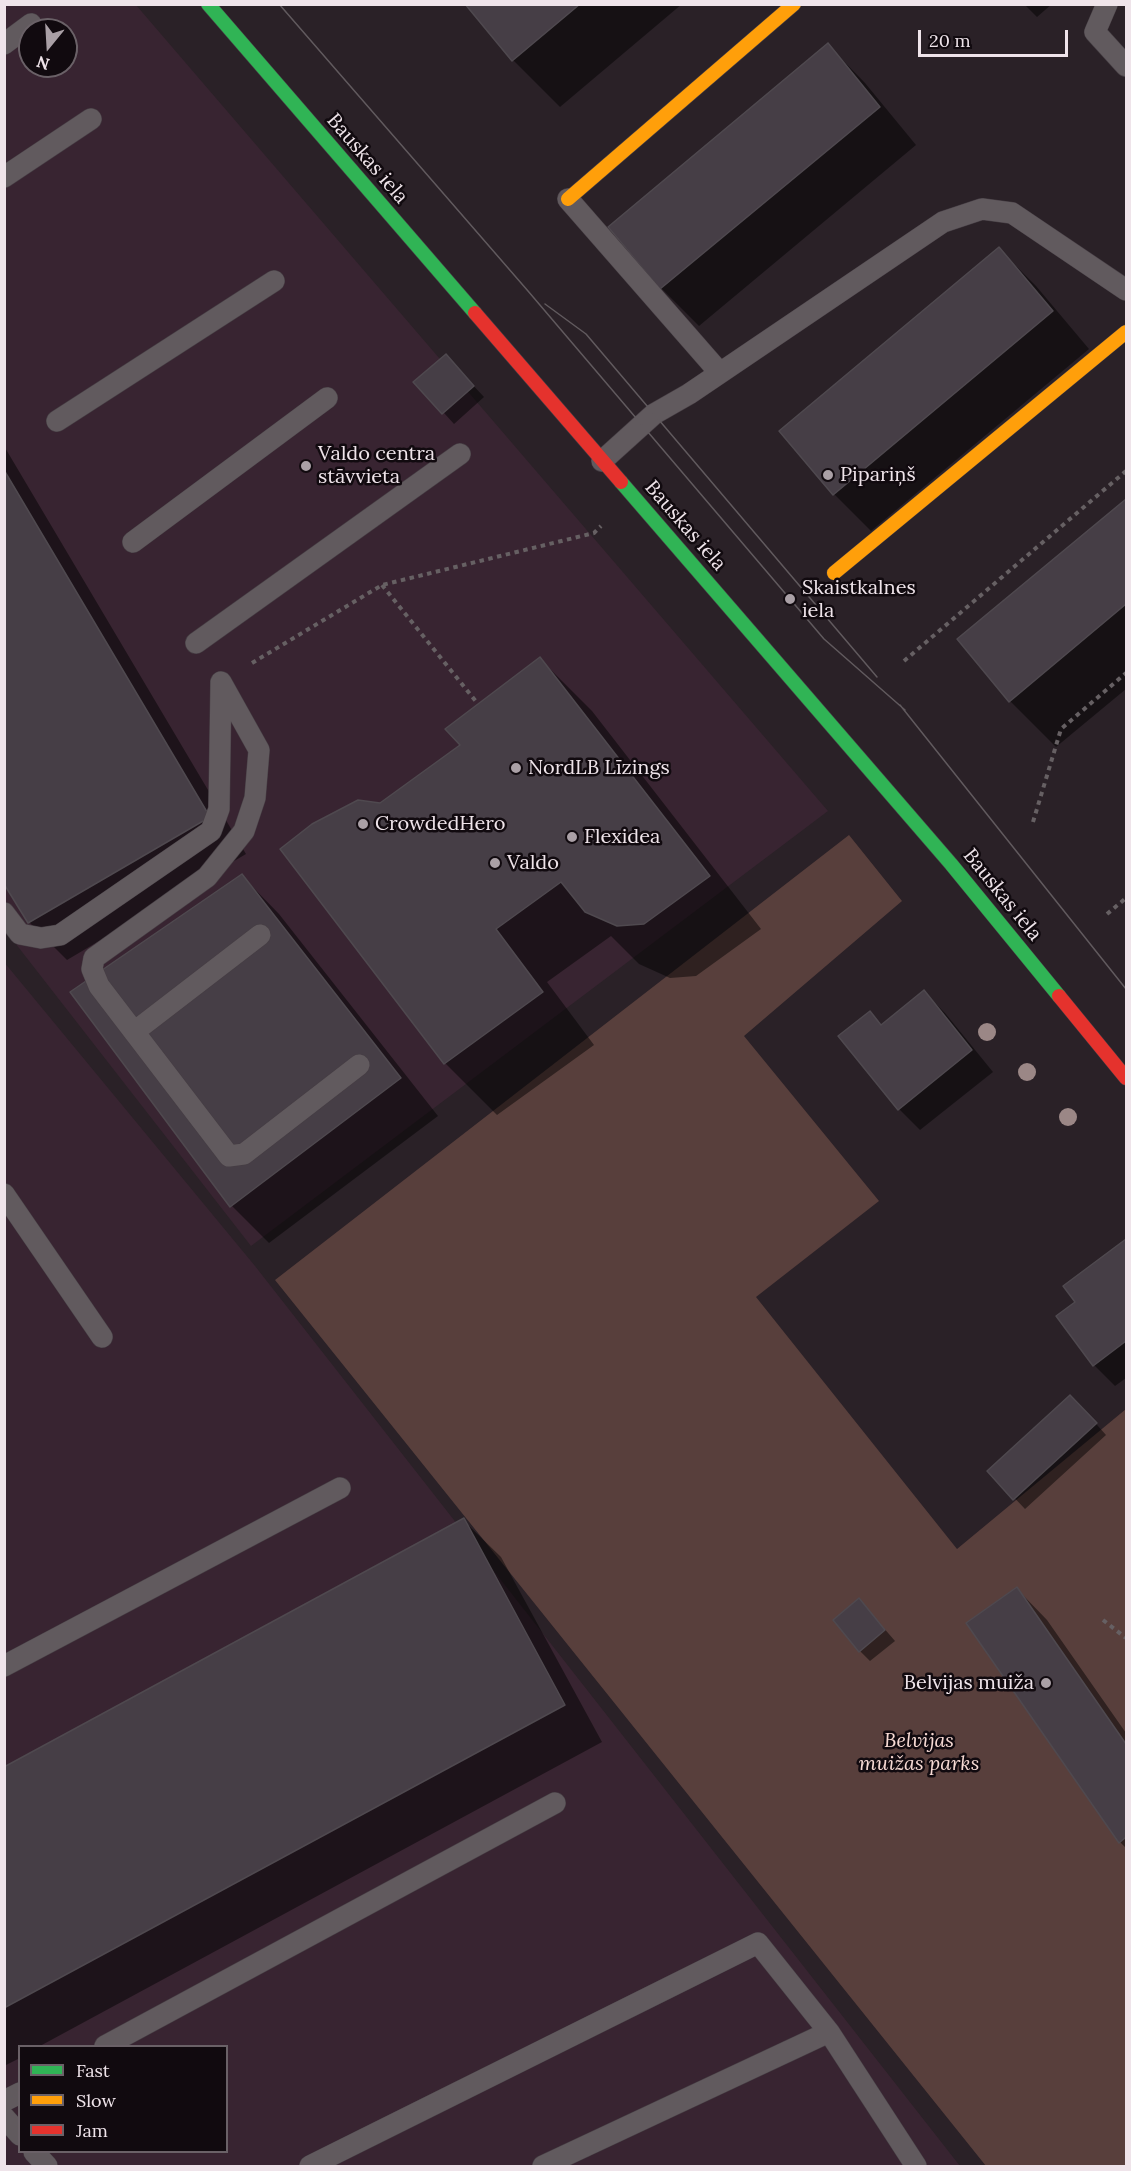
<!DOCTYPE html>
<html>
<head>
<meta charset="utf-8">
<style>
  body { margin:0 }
  #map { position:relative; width:1131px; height:2171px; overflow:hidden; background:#2a2127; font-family:Lora,serif }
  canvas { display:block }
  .frame { position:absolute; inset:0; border:6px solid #efe4ea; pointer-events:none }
  .legend { position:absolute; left:18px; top:2045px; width:210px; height:108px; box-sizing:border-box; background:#110a0f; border:2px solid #6a6167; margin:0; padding:8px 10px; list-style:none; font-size:18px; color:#efe4ea }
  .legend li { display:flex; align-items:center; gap:12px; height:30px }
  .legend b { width:30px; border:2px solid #6a6167 }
  .north { position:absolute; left:18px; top:18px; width:60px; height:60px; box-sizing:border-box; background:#110a0f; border:2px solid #6a6167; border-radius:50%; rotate:198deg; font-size:16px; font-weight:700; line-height:24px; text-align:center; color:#efe4ea }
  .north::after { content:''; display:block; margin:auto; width:21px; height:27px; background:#aaa0a6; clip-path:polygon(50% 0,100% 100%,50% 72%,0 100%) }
  .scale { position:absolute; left:918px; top:30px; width:150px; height:27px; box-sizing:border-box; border:3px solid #efe4ea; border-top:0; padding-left:8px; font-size:18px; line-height:21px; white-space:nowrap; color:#efe4ea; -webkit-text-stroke:4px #110a0f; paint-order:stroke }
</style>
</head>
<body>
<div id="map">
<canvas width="1131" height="2171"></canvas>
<div class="frame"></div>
<ul class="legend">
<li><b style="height:8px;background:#30b455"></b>Fast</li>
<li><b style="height:8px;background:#ff9f0a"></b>Slow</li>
<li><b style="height:8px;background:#e5322d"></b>Jam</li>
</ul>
<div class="north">N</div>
<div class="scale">20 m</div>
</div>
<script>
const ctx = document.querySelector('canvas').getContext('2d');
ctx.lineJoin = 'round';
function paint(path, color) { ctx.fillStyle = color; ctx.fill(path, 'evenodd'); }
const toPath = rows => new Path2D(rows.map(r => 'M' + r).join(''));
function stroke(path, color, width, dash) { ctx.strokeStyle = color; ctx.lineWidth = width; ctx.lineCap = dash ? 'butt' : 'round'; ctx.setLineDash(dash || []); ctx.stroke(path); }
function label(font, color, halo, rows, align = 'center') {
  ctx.font = font + ' Lora,serif'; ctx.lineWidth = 5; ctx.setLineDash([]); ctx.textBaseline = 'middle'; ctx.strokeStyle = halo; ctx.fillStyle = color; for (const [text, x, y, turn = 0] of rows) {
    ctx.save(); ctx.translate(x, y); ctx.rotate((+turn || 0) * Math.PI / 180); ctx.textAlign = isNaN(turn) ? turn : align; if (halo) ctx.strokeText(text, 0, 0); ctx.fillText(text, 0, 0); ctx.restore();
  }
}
const built = toPath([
  [5,5,136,5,828,811,251,1246,5,930],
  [30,30,66,30,66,66,30,66],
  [4,962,255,1266,960,2166,5,2166],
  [20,2046,226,2046,226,2152,20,2152]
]);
const green = toPath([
  [849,835,902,901,744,1036,879,1201,756,1297,957,1549,1126,1409,1126,2166,986,2166,275,1280]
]);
const shadow = toPath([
  [467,4,682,4,560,107,513,60],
  [1024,4,1052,4,1037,17],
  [828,45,865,83,916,145,699,326,661,288,610,227],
  [999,249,1036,286,1089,349,871,531,834,494],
  [456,367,484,397,454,424,416,382],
  [4,446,246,854,67,960,29,922,4,881],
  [1126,501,1126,689,1056,747,1010,701,959,640],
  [540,659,592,711,761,929,696,976,670,978,639,964,611,936,547,982,594,1045,497,1115,445,1063,381,805,462,745],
  [242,876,279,914,438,1116,269,1243,232,1206,72,993],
  [924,992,945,1013,993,1072,920,1130,899,1109,870,1013,883,1026],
  [1126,1241,1126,1378,1115,1386,1094,1365,1077,1302,1065,1286],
  [1081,1407,1106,1435,1025,1509,989,1471],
  [463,1520,501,1557,602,1742,40,2046,20,2046,20,2058,4,2066,4,1768],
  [1017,1589,1047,1620,1126,1733,1126,1848,1120,1842],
  [869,1611,895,1641,870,1661,860,1651]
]);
const building = toPath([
  [465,4,580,4,512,61,465,4],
  [828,43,880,107,660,289,608,227,828,43],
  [999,247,1053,311,833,495,779,431,999,247],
  [446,354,474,386,442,414,413,382,446,354],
  [4,470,210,817,28,923,4,884,4,470],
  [1126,499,1126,604,1009,702,957,639,1126,499],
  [540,657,710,876,644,924,617,926,585,912,561,882,496,929,543,992,444,1064,280,849,312,824,358,800,380,803,460,745,445,729,540,657],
  [242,874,401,1078,230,1207,70,992,242,874],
  [924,990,972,1050,898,1110,838,1036,870,1011,881,1025,924,990],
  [1126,1239,1126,1341,1093,1366,1056,1316,1075,1302,1063,1286,1126,1239],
  [1070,1395,1097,1423,1013,1500,987,1471,1070,1395],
  [464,1518,565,1705,4,2008,4,1767,464,1518],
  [1017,1587,1126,1744,1126,1837,1119,1843,966,1623,1017,1587],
  [859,1598,885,1630,859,1652,833,1620,859,1598]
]);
const path = toPath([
  [382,585,478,704],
  [904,661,1126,471],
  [252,663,382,585,594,533,601,526],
  [1033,822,1061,729,1126,673],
  [1107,914,1126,898],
  [1103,1620,1126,1638]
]);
const lane = toPath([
  [1107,4,1095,32,1126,66],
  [4,44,31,24],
  [4,177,91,119],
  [568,199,720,373],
  [57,421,274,281],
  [602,461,654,414,689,394,943,222,982,209,1012,213,1126,290],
  [133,542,327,398],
  [196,643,460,454],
  [221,682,259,750,255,798,244,831,207,877,94,958,92,969,99,986,229,1156,244,1154,359,1065],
  [4,913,20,934,41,938,60,935,211,831,219,809,221,683],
  [134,1032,260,935],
  [4,1194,102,1337],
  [4,1666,340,1488],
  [105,2046,555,1803],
  [4,2101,20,2093],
  [4,2117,20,2135],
  [34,2152,47,2166],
  [310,2166,758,1943,829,2032,916,2166],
  [543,2166,829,2032]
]);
const fast = toPath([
  [208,4,475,313],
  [621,482,951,864,1059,996]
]);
const slow = toPath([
  [568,199,794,4],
  [834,573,1126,332]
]);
const jam = toPath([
  [475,313,621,482],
  [1059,996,1126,1078]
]);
const tram = toPath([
  [279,4,528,291,824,639,905,710],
  [545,304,586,334,877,677],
  [900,705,1126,989]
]);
const trees = [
  [987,1032],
  [1027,1072],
  [1068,1117]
];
const markers = [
  [306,466,6,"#aaa0a6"],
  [828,475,6,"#aaa0a6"],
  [790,599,6,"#aaa0a6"],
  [516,768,6,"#aaa0a6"],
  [363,824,6,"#aaa0a6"],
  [572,837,6,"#aaa0a6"],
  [495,863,6,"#aaa0a6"],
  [1046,1683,6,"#aaa0a6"]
];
const streetNames = [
  ["Bauskas iela",367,159,49],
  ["Bauskas iela",685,526,49],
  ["Bauskas iela",1002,895,51]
];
const poiNames = [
  ["Valdo centra",318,454],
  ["stāvvieta",318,477],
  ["Pipariņš",840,475],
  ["Skaistkalnes",802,588],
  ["iela",802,611],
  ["NordLB Līzings",528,768],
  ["CrowdedHero",375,824],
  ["Flexidea",584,837],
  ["Valdo",507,863],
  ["Belvijas muiža",1034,1683,"right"]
];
const parkNames = [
  ["Belvijas",919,1741],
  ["muižas parks",919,1764]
];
paint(built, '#382431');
paint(green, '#583f3c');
paint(shadow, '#0007');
paint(building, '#463e46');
stroke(building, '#4f494f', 1.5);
stroke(lane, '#463e44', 22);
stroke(fast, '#463e44', 15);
stroke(slow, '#463e44', 15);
stroke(jam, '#463e44', 15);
stroke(path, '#666063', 4, [4.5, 4.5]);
stroke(lane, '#615a5e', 21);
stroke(fast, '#30b455', 14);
stroke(slow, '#ff9f0a', 14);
stroke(jam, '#e5322d', 14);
stroke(tram, '#615a5e', 1.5);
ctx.fillStyle = '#9b8786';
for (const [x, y] of trees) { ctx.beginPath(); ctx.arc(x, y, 9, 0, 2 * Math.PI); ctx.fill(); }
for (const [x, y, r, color] of markers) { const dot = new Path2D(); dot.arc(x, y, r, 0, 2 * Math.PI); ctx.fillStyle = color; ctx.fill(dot); stroke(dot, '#110a0f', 2); }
label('20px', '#efe4ea', '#110a0f', streetNames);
label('20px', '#efe4ea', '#110a0f', poiNames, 'left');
label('italic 20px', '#f7dad4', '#110a0f', parkNames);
</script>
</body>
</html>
